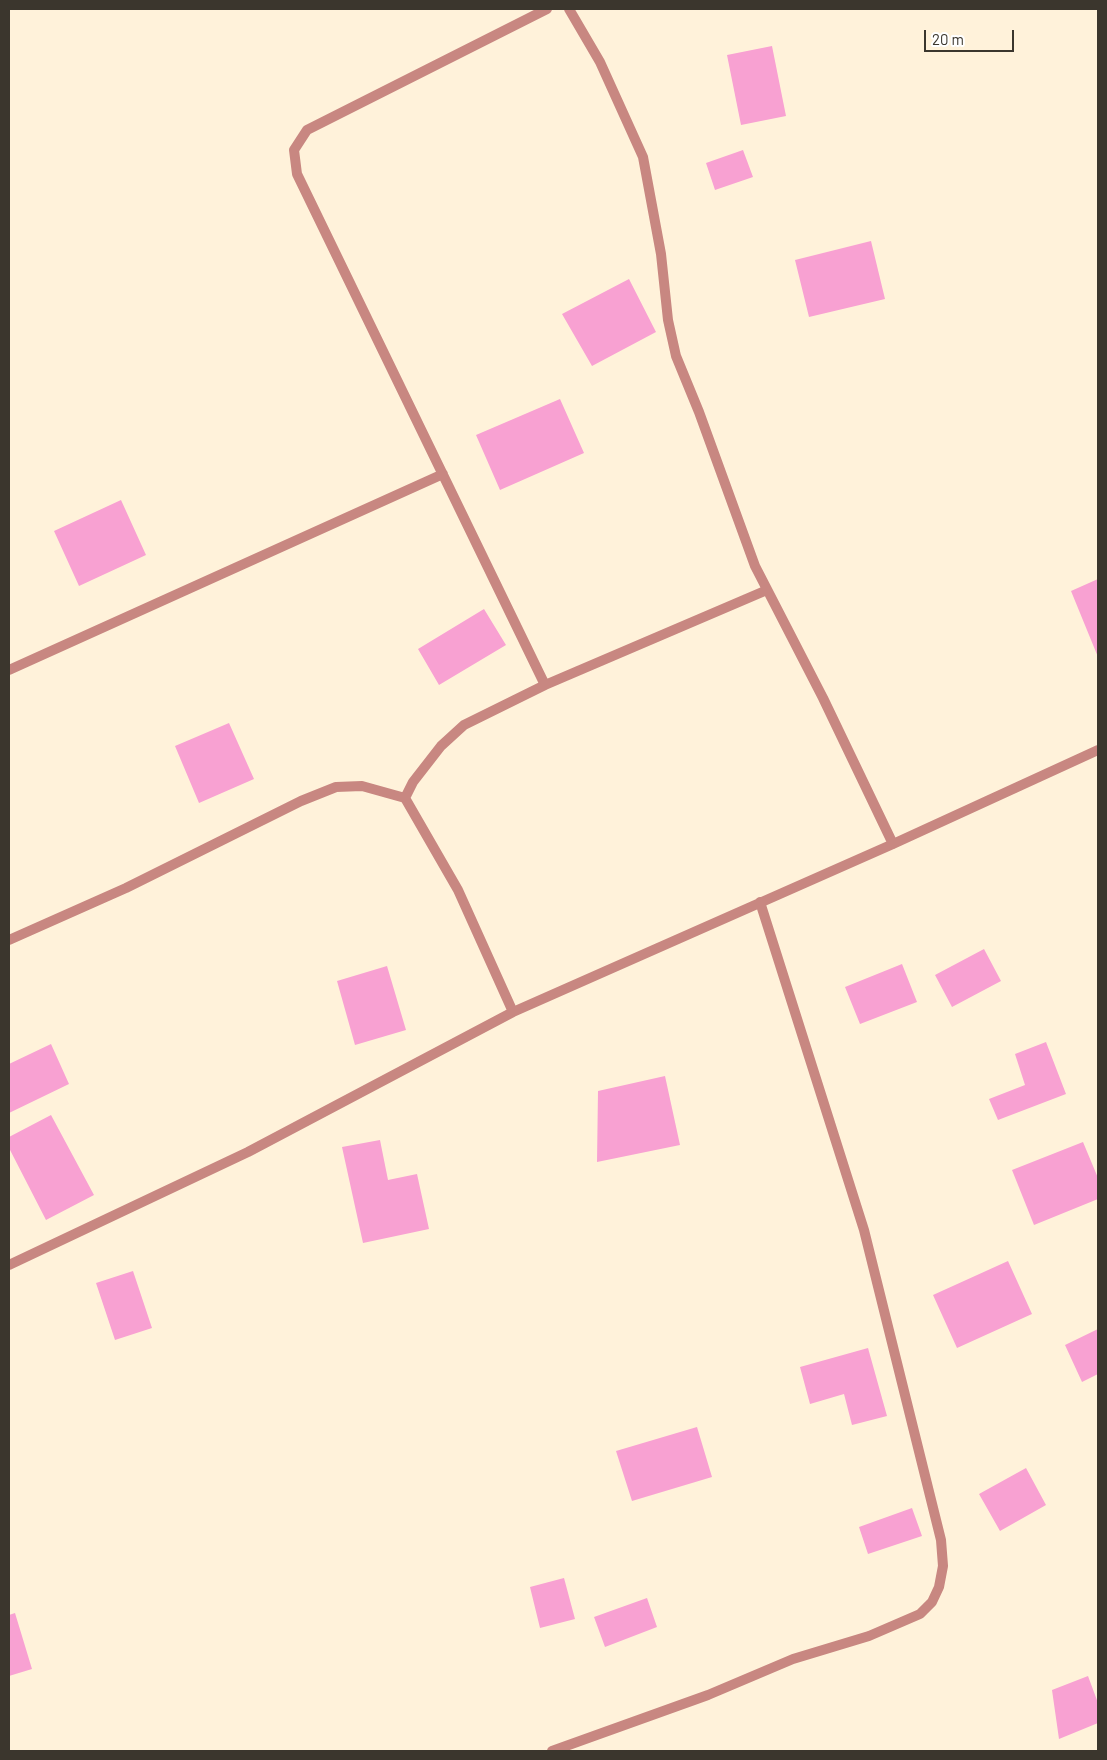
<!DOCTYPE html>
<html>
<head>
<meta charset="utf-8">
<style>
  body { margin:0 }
  #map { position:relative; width:1107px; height:1760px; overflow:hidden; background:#fff2da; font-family:Barlow,sans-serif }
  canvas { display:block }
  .frame { position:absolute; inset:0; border:10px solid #3b362d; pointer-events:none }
  .scale { position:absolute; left:924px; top:30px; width:90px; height:22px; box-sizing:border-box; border:2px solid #3b362d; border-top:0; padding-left:6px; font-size:15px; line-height:18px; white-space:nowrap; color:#3b362d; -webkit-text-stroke:4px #fff; paint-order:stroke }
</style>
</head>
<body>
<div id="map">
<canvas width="1107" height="1760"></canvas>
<div class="frame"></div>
<div class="scale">20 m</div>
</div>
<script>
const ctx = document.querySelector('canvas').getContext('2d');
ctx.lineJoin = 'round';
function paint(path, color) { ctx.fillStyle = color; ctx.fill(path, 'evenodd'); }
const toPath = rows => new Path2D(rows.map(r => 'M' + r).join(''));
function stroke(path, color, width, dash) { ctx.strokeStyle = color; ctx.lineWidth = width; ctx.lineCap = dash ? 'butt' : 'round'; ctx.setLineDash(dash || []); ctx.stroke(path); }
const building = toPath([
  [772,46,786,116,741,125,727,55],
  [743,150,753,177,715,190,706,163],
  [871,241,885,299,809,317,795,260],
  [629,279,656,332,592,366,562,314],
  [560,399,584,453,500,490,476,435],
  [121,500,146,555,79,586,54,531],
  [1098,579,1098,657,1071,591],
  [484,609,506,645,439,685,418,649],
  [229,723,254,779,199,803,175,746],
  [984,949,1001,981,952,1007,935,975],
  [902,964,917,1002,860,1024,845,987],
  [387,966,406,1030,355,1045,337,981],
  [1046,1042,1066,1094,998,1120,989,1099,1025,1085,1015,1054],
  [51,1044,69,1084,9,1113,9,1064],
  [665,1076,680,1145,597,1162,598,1091],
  [51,1115,94,1195,46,1220,9,1148,9,1137],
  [380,1140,388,1180,417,1174,429,1229,363,1243,342,1147],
  [1083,1142,1098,1178,1098,1199,1034,1225,1012,1170],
  [1008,1261,1032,1314,957,1348,933,1295],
  [133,1271,152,1328,115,1340,96,1283],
  [1098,1329,1098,1374,1082,1382,1065,1345],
  [868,1348,887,1416,852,1425,844,1394,810,1404,800,1367],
  [697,1427,712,1477,632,1501,616,1451],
  [1026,1468,1046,1505,1000,1531,979,1494],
  [912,1508,922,1536,868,1554,859,1527],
  [564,1578,575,1619,540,1628,530,1587],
  [647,1598,657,1627,605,1647,594,1617],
  [15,1613,32,1669,9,1676,9,1615],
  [1088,1676,1098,1703,1098,1723,1059,1739,1052,1690]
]);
const minor = toPath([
  [569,9,600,62,643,157,661,254,668,320,676,356,699,412,755,566,823,698,893,844],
  [9,670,443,474],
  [545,685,297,174,294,150,307,130,547,9],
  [9,940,126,888,301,801,336,787,362,786,405,798],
  [513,1012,458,890,405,798,413,782,441,746,464,725,545,685,767,590],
  [9,1265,248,1152,513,1012,893,844,1098,750],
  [552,1751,708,1695,793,1659,869,1636,920,1614,932,1602,939,1587,943,1566,941,1540,864,1230,760,902]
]);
paint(building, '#f8a1d2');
stroke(minor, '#c88781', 10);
</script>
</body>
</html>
